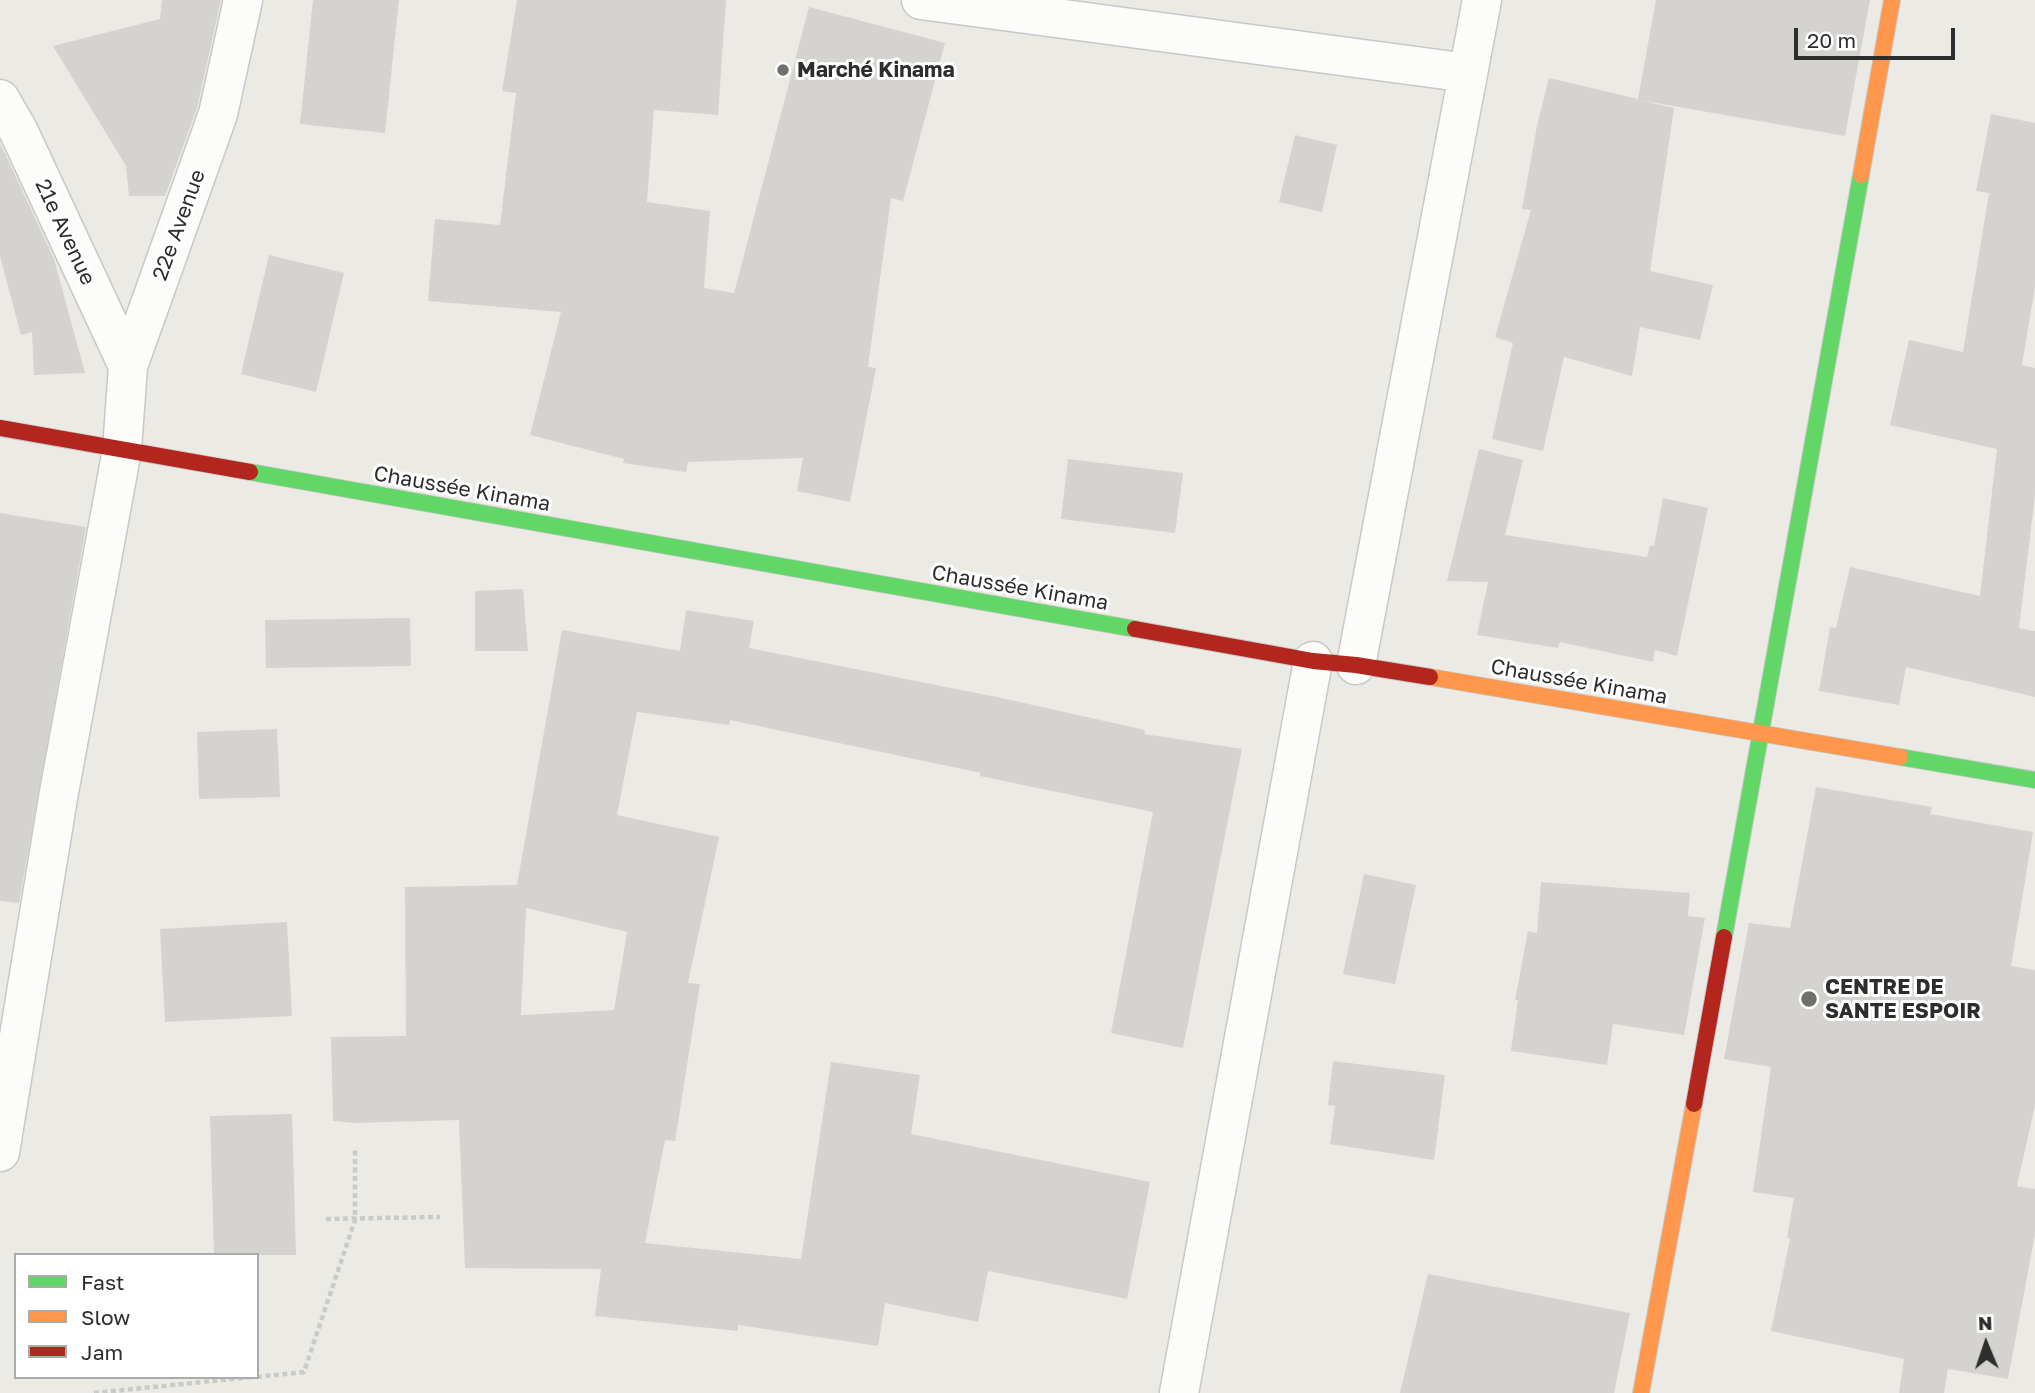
<!DOCTYPE html>
<html>
<head>
<meta charset="utf-8">
<style>
  body { margin:0 }
  #map { position:relative; width:2035px; height:1393px; overflow:hidden; background:#eceae4; font-family:"Golos Text",sans-serif }
  canvas { display:block }
  .legend { position:absolute; left:14px; top:1253px; width:245px; height:126px; box-sizing:border-box; background:#fff; border:2px solid #ababab; margin:0; padding:9px 12px; list-style:none; font-size:21px; color:#2d2d2d }
  .legend li { display:flex; align-items:center; gap:14px; height:35px }
  .legend b { width:35px; border:2px solid #ababab }
  .north { position:absolute; left:1951px; top:1309px; width:70px; height:70px; -webkit-text-stroke:5px #fff; paint-order:stroke; rotate:358deg; font-size:19px; font-weight:700; line-height:28px; text-align:center; color:#2d2d2d }
  .north::after { content:''; display:block; margin:auto; width:24px; height:32px; background:#2d2d2d; clip-path:polygon(50% 0,100% 100%,50% 72%,0 100%) }
  .scale { position:absolute; left:1794px; top:28px; width:161px; height:32px; box-sizing:border-box; border:4px solid #2d2d2d; border-top:0; padding-left:9px; font-size:21px; line-height:24px; white-space:nowrap; color:#2d2d2d; -webkit-text-stroke:5px #fff; paint-order:stroke }
</style>
</head>
<body>
<div id="map">
<canvas width="2035" height="1393"></canvas>
<ul class="legend">
<li><b style="height:9px;background:#63d668"></b>Fast</li>
<li><b style="height:9px;background:#ff974d"></b>Slow</li>
<li><b style="height:9px;background:#b3261e"></b>Jam</li>
</ul>
<div class="north">N</div>
<div class="scale">20 m</div>
</div>
<script>
const ctx = document.querySelector('canvas').getContext('2d');
ctx.lineJoin = 'round';
function paint(path, color) { ctx.fillStyle = color; ctx.fill(path, 'evenodd'); }
const toPath = rows => new Path2D(rows.map(r => 'M' + r).join(''));
function stroke(path, color, width, dash) { ctx.strokeStyle = color; ctx.lineWidth = width; ctx.lineCap = dash ? 'butt' : 'round'; ctx.setLineDash(dash || []); ctx.stroke(path); }
function label(font, color, halo, rows, align = 'center') {
  ctx.font = font + ' "Golos Text",sans-serif'; ctx.lineWidth = 6; ctx.setLineDash([]); ctx.textBaseline = 'middle'; ctx.strokeStyle = halo; ctx.fillStyle = color; for (const [text, x, y, turn = 0] of rows) {
    ctx.save(); ctx.translate(x, y); ctx.rotate((+turn || 0) * Math.PI / 180); ctx.textAlign = isNaN(turn) ? turn : align; if (halo) ctx.strokeText(text, 0, 0); ctx.fillText(text, 0, 0); ctx.restore();
  }
}
const building = toPath([
  [162,0,221,0,197,108,165,196,129,196,126,166,53,46,160,19],
  [313,0,399,0,385,133,300,124],
  [517,0,726,0,718,115,654,110,647,202,710,211,704,288,734,293,809,7,945,43,903,201,891,198,868,367,876,368,850,502,797,491,803,458,688,462,686,472,623,463,624,459,530,435,561,312,428,301,435,219,500,225,516,93,502,91],
  [1656,0,1870,0,1845,136,1639,100,1674,108,1650,271,1713,285,1700,340,1640,327,1632,376,1564,357,1543,451,1492,439,1513,343,1495,337,1531,210,1522,209,1537,126,1549,78,1638,99],
  [1991,114,2035,123,2035,287,2022,365,2035,368,2035,495,2019,628,2035,631,2035,697,1906,667,1899,705,1819,691,1830,627,1836,628,1850,567,1980,596,1997,449,1890,425,1909,340,1963,352,1989,193,1976,191],
  [1295,135,1337,145,1322,212,1279,202],
  [0,143,54,259,85,373,34,375,32,332,21,335,0,256],
  [269,255,344,273,316,392,241,374],
  [1479,449,1523,460,1505,535,1647,557,1650,545,1654,546,1663,498,1708,508,1677,656,1655,650,1653,662,1560,642,1558,648,1477,635,1488,582,1447,581],
  [1068,459,1183,473,1175,533,1061,519],
  [0,513,86,527,19,903,0,901],
  [523,589,528,651,475,651,475,591],
  [686,610,754,621,749,648,997,697,1145,730,1144,734,1242,749,1183,1048,1111,1033,1153,812,980,776,981,773,730,720,729,725,637,712,617,815,719,837,688,983,700,984,675,1141,665,1140,645,1243,801,1259,831,1062,920,1075,911,1134,1150,1182,1127,1299,988,1271,978,1322,885,1303,878,1346,738,1325,738,1331,595,1316,601,1269,465,1268,459,1120,354,1123,333,1121,331,1037,406,1036,405,887,517,885,562,630,680,651],
  [526,908,627,932,614,1010,521,1015],
  [410,618,411,666,266,668,265,620],
  [277,729,280,797,199,799,197,732],
  [1816,787,1932,807,1930,814,2033,832,2011,966,2035,970,2035,1105,2017,1186,2035,1189,2035,1234,2008,1379,1948,1369,1944,1393,1899,1393,1904,1359,1771,1331,1790,1239,1787,1238,1794,1198,1753,1192,1771,1067,1724,1059,1749,923,1790,928],
  [1364,874,1416,885,1395,984,1343,974],
  [1541,882,1690,893,1688,916,1705,918,1684,1035,1613,1024,1607,1065,1511,1051,1518,1000,1515,1000,1528,931,1537,933],
  [287,922,292,1016,165,1022,160,929],
  [1333,1061,1445,1075,1434,1160,1330,1144,1335,1106,1328,1105],
  [292,1114,296,1255,214,1255,210,1116],
  [1428,1274,1630,1313,1614,1393,1400,1393]
]);
const path = toPath([
  [326,1219,440,1217],
  [257,1377,304,1372,355,1220,355,1150],
  [94,1393,252,1377]
]);
const street = toPath([
  [921,0,1468,73],
  [0,99,18,130,128,366],
  [1356,665,1482,0],
  [0,1152,58,798,122,450,128,366,218,114,243,0],
  [1179,1393,1313,661]
]);
const fast = toPath([
  [250,472,1135,629],
  [1900,757,2035,780],
  [1724,937,1861,175]
]);
const slow = toPath([
  [1861,175,1892,0],
  [1430,677,1900,757],
  [1641,1393,1694,1104]
]);
const jam = toPath([
  [0,428,250,472],
  [1135,629,1313,661,1356,665,1430,677],
  [1694,1104,1724,937]
]);
const markers = [
  [783,70,7,"#706f6d"],
  [1809,999,9,"#706f6d"]
];
const poiNames = [
  ["Marché Kinama",797,70],
  ["CENTRE DE",1825,987],
  ["SANTE ESPOIR",1825,1011]
];
const streetNames = [
  ["22e Avenue",179,225,-70],
  ["21e Avenue",65,232,65],
  ["Chaussée Kinama",462,489,10],
  ["Chaussée Kinama",1020,588,10],
  ["Chaussée Kinama",1579,682,10]
];
paint(building, '#d5d3cf');
stroke(street, '#c9c8c8', 41);
stroke(fast, '#c9c8c8', 18);
stroke(slow, '#c9c8c8', 18);
stroke(jam, '#c9c8c8', 18);
stroke(path, '#cacac9', 4.5, [5, 3.5]);
stroke(street, '#fcfcfb', 38);
stroke(fast, '#63d668', 16);
stroke(slow, '#ff974d', 16);
stroke(jam, '#b3261e', 16);
for (const [x, y, r, color] of markers) { const dot = new Path2D(); dot.arc(x, y, r, 0, 2 * Math.PI); ctx.fillStyle = color; ctx.fill(dot); stroke(dot, '#fff', 2.5); }
label('bold 21px', '#2d2d2d', '#fff', poiNames, 'left');
label('21px', '#2d2d2d', '#fff', streetNames);
</script>
</body>
</html>
